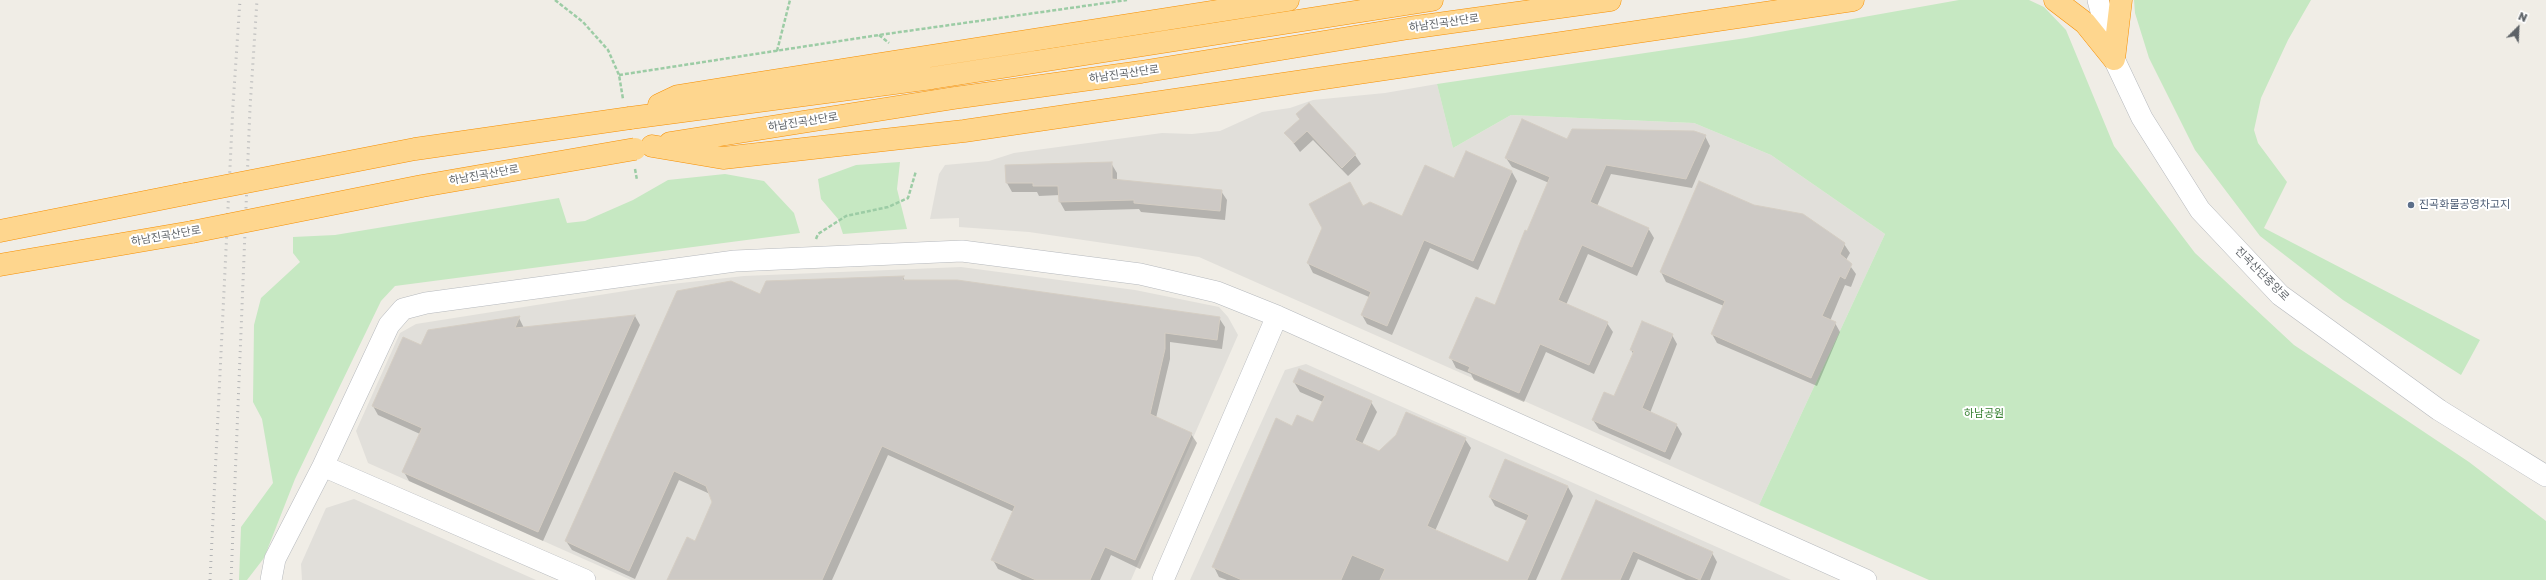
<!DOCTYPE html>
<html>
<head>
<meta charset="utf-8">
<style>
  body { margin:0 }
  #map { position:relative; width:2546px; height:580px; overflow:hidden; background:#f0ede6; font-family:"Golos Text",sans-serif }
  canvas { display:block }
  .north { position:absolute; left:2498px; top:8px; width:40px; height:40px; -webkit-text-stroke:3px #fff; paint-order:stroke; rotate:24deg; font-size:11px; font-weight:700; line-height:16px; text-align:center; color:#5d6267 }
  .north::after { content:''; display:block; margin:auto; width:14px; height:18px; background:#5d6267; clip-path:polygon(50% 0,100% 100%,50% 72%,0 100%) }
</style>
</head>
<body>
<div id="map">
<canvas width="2546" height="580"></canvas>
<div class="north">N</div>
</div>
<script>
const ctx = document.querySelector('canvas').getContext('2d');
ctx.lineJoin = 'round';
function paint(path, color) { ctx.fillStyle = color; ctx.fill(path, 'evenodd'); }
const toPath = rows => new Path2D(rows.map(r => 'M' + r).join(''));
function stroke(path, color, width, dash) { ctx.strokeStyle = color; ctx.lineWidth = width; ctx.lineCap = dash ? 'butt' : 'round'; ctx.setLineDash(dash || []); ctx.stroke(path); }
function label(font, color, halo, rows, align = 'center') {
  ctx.font = font + ' "Golos Text","Noto Sans KR",sans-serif'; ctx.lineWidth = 4; ctx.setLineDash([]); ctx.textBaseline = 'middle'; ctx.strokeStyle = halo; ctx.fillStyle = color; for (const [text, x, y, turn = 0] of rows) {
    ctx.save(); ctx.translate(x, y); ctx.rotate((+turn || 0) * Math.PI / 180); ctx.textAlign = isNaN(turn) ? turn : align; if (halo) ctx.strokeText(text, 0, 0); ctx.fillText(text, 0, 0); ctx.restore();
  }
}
const industrial = toPath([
  [1437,84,1453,148,1511,115,1694,123,1771,155,1885,234,1759,505,1199,257,1029,232,959,227,959,218,930,219,939,174,945,165,989,161,1014,153,1162,133,1192,134,1220,131,1262,112,1290,108,1313,100,1385,93],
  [961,267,1135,290,1219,307,1228,317,1238,335,1131,580,631,580,368,463,356,431,400,333,416,324,663,285,744,276],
  [1306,364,1791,580,1190,580,1285,370],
  [354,499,536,580,302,580,301,564,326,508]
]);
const green = toPath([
  [1959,0,2029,0,2044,7,2066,30,2114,146,2195,253,2294,345,2469,462,2546,521,2546,580,1929,580,1759,505,1885,234,1771,155,1694,123,1511,115,1453,148,1437,84,1746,38],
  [2134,0,2311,0,2288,40,2261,98,2254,130,2258,143,2287,182,2264,228,2480,340,2461,375,2343,300,2260,236,2195,150,2149,58,2135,13],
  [900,162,897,189,907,229,843,234,838,219,821,199,818,179,856,165],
  [725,174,764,181,794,213,800,233,395,286,381,301,295,479,264,558,247,580,239,580,241,527,273,483,262,419,253,402,254,325,261,298,300,262,293,253,293,237,335,235,559,198,567,223,585,221,633,200,668,180]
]);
const shadow = toPath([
  [1297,115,1355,155,1361,164,1348,176,1313,140,1300,152,1286,133,1300,120],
  [1705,136,1710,146,1692,188,1611,174,1597,206,1648,228,1654,238,1637,276,1588,254,1566,305,1607,323,1613,332,1594,374,1546,352,1524,402,1474,380,1471,374,1456,368,1451,358,1495,306,1549,183,1512,167,1506,158,1567,141],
  [1111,163,1117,173,1117,181,1221,191,1227,200,1225,220,1141,212,1139,209,1065,211,1060,202,1060,195,1039,196,1037,192,1012,192,1007,183,1006,166],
  [1512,172,1517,181,1478,270,1430,248,1392,335,1367,324,1362,315,1369,297,1313,273,1308,263,1362,207,1403,217,1455,179],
  [1844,244,1850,253,1846,260,1856,274,1851,287,1845,285,1830,321,1835,323,1840,332,1817,386,1717,343,1712,334,1724,306,1666,282,1661,272],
  [903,277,905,281,1219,318,1225,327,1222,349,1170,342,1170,359,1156,418,1191,434,1197,443,1140,569,1111,555,1100,580,1022,580,998,569,993,560,1014,512,888,455,832,580,668,580,695,542,713,502,710,494,679,480,635,579,572,550,566,541,761,295],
  [635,316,640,325,543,541,409,481,404,472,420,434,378,415,373,406,422,347,519,318,524,328],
  [1672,335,1677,344,1650,413,1676,424,1682,434,1670,460,1599,429,1593,420,1615,398,1634,355,1631,350],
  [1294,382,1371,402,1377,412,1362,444,1380,452,1465,439,1471,448,1435,531,1509,563,1527,521,1495,506,1490,497,1568,487,1573,496,1536,580,1227,580,1219,577,1214,567,1292,427,1314,423,1323,402,1300,392],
  [1596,501,1712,553,1717,562,1710,580,1686,580,1638,559,1629,580,1562,580]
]);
const building = toPath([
  [1309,103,1356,154,1342,168,1307,131,1294,143,1284,133,1300,119,1296,114,1309,103],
  [1522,119,1567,139,1572,129,1694,131,1706,135,1686,179,1606,165,1590,202,1649,228,1632,267,1582,245,1558,300,1608,322,1589,365,1540,344,1519,393,1468,371,1470,367,1449,358,1476,297,1495,305,1525,230,1527,231,1550,177,1505,158,1522,119],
  [1466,151,1512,171,1473,261,1424,240,1387,326,1361,315,1371,292,1307,263,1322,228,1309,204,1350,182,1363,206,1370,202,1402,216,1425,165,1454,178,1466,151],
  [1112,162,1112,179,1222,190,1220,211,1134,203,1134,200,1059,202,1058,186,1033,186,1033,183,1006,183,1005,165,1112,162],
  [1699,181,1754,205,1803,214,1845,243,1840,254,1852,264,1845,279,1840,276,1822,316,1836,322,1811,378,1711,334,1725,301,1660,272,1699,181],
  [904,276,902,280,957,280,1220,317,1217,340,1165,333,1165,349,1150,414,1192,433,1135,560,1105,547,1090,580,1036,580,991,560,1015,506,882,446,822,580,667,580,687,537,695,541,712,502,706,486,674,471,629,571,565,541,677,291,731,281,760,294,766,281,904,276],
  [635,315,538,532,402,472,422,428,372,406,403,337,421,345,428,330,520,316,515,328,635,315],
  [1642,321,1673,334,1642,408,1677,424,1665,452,1592,420,1604,392,1614,396,1634,351,1630,350,1642,321],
  [1299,369,1372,401,1355,440,1379,451,1396,435,1406,412,1466,438,1427,526,1508,562,1529,515,1489,497,1505,459,1568,486,1527,580,1380,580,1385,569,1352,555,1341,580,1242,580,1212,567,1276,418,1292,426,1297,415,1313,422,1325,396,1293,382,1299,369],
  [1596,500,1713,552,1700,580,1633,551,1620,580,1561,580,1596,500]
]);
const path = toPath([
  [555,0,583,22,608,50,619,75,623,99],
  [879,35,889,43],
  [777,51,790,0],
  [619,75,879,35,1127,0],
  [635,169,637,180],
  [816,239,818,234,846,216,888,207,908,198,916,171]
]);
const minor = toPath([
  [2098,0,2114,59,2142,118,2200,210,2280,295,2439,410,2546,476],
  [271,580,275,559,323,466],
  [585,580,323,466,389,325,403,309,426,303,735,261,962,251,1140,274,1217,292,1277,316,1866,580],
  [1163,580,1277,316]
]);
const highway = toPath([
  [2055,0,2085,23,2114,59],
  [2114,59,2121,0],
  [659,105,678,96,740,86,1288,0],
  [630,118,932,78,1432,0],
  [670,143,954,98,1141,72,1409,28,1610,0],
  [652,146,723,158,964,131,1853,0],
  [0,231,185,194],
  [0,265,192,232]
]);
const rail = toPath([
  [210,580,233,105,240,0],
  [231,580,250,108,257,0]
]);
const highwayBridge = toPath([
  [185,194,415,149,630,118],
  [192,232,422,186,635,149]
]);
const markers = [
  [2411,205,4,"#5c6f8a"]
];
const streetNames = [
  ["하남진곡산단로",1444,23,-8],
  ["하남진곡산단로",1124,74,-8],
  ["하남진곡산단로",803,122,-9],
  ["하남진곡산단로",484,175,-10],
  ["하남진곡산단로",166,236,-10],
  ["진곡산단중앙로",2262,274,45]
];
const serviceNames = [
  ["진곡화물공영차고지",2419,205]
];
const parkNames = [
  ["하남공원",1984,414]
];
paint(industrial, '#e1dfda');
paint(green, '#c6e8c2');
paint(shadow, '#0003');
paint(building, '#cdc9c5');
stroke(building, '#d5cec4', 1);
stroke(minor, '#b6b9bd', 22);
stroke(highway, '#f68f00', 23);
stroke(path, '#9ccca5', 2.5, [4, 2]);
stroke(minor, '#fff', 21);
stroke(highway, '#fed68e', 22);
stroke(rail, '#b4b5b6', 3, [1, 5]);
stroke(highwayBridge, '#f68f00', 23, []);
stroke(highwayBridge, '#fed68e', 22);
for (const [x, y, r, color] of markers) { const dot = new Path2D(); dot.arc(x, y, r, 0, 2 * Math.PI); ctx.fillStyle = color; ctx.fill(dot); stroke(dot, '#fff', 1.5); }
label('11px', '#5d6267', '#fff', streetNames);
label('11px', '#4e5e75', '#fff', serviceNames, 'left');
label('11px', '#378132', '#fff', parkNames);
</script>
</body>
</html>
